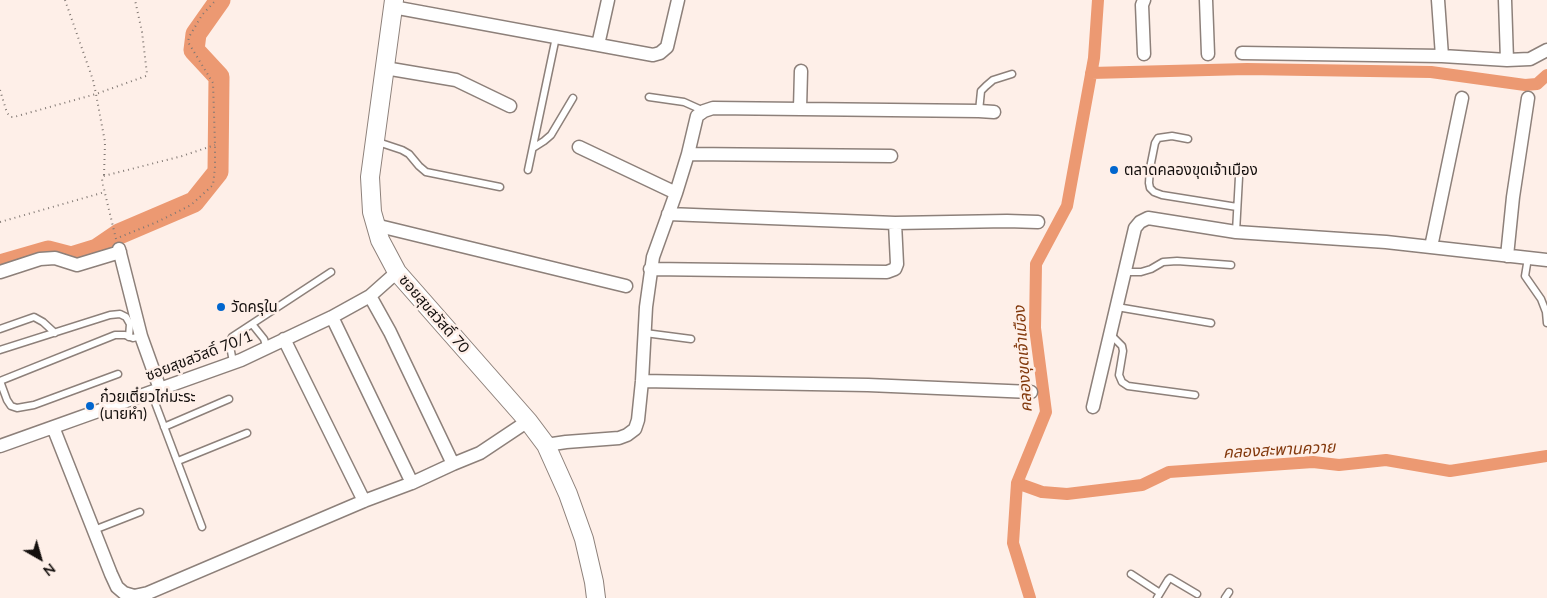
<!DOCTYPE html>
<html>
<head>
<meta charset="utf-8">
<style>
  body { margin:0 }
  #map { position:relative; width:1547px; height:598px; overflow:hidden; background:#feefe8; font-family:Lato,sans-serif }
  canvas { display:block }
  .north { position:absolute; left:15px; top:533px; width:50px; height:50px; -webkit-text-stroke:4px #feefe8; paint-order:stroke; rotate:142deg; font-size:14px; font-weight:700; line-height:20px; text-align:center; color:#15100e }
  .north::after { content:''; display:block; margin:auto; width:18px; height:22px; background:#15100e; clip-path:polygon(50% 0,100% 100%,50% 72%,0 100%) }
</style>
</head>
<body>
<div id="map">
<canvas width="1547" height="598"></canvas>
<div class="north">N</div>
</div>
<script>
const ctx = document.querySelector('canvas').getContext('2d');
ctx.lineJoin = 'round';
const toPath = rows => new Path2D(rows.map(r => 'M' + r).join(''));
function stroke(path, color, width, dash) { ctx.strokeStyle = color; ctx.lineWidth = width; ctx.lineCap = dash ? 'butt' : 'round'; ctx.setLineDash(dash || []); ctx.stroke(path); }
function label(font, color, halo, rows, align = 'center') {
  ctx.font = font + ' Lato,"Noto Sans Thai",sans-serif'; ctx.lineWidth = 5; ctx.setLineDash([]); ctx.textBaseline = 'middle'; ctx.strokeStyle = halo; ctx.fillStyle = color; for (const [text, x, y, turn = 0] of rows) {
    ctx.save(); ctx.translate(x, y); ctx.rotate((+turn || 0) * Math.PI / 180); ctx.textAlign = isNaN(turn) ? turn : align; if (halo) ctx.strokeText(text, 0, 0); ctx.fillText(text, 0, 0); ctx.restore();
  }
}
const canal = toPath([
  [1091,73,1247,69,1431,72,1525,85,1537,84,1547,75],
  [1017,483,1042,492,1067,494,1142,485,1169,472,1313,462,1339,465,1386,460,1450,471,1547,456],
  [1030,598,1013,543,1017,483,1046,412,1035,328,1036,264,1067,206,1094,58,1098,0]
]);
const river = toPath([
  [0,265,48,251,71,257,97,249,119,234,194,202,218,172,219,77,194,50,196,34,220,0]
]);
const path = toPath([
  [65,0,93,80,96,94,105,142,104,176],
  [0,90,7,113,11,117,14,117,96,94,146,76,147,74,142,32,135,0],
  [0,222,105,192],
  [120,237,157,222,191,205,213,185,215,168,215,145,213,83,188,42,189,37,202,15,216,0],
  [116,239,103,185,102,179,104,176,182,156,215,145]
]);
const lane = toPath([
  [649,97,684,102,704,111],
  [979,111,981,91,986,86,993,80,1012,74],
  [1188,139,1172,136,1158,138,1155,143,1150,168,1149,183,1150,188,1154,192,1162,195,1237,207],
  [375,141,402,150,409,154,419,166,426,172,500,187],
  [533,148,544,141,551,135,573,98],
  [528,170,556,37],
  [1236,232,1239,177],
  [1528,258,1525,276,1541,299,1546,312,1547,323],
  [1125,272,1141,272,1151,269,1163,262,1177,261,1231,265],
  [1117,307,1211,323],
  [252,324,264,339,267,348],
  [0,329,34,317,43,322,55,333],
  [645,333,691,339],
  [1110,334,1122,346,1123,351,1119,375,1122,382,1128,386,1195,395],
  [0,350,110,315,120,314,126,317,130,324,129,337],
  [233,362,230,346,230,341,232,337,331,272],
  [0,381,115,335,125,335,133,338,141,336],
  [0,381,7,400,11,406,17,408,34,405,118,374],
  [151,392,202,527],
  [164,427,229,399],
  [178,461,247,433],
  [94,530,140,512],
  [1131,574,1160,593],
  [1157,598,1168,580,1170,578,1197,594],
  [1225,598,1229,592]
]);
const street = toPath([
  [1144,0,1142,5,1144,54],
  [1206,0,1208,54],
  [1438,0,1442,56],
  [1505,0,1507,60],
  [393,7,653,55,660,53,667,47,678,0],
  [598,45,608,0],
  [1242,53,1442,56,1507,60,1530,59,1547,50],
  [385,68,456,80,510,106],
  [800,109,801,71],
  [579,147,676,193],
  [688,154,697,116,704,111,713,108,979,111,994,112],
  [668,214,895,223,1007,221,1038,222],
  [375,225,626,286],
  [1431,247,1462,98],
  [119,249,141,336,160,389],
  [1507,256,1513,197,1528,98],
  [650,269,887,272,895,269,897,264,895,223],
  [0,272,40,259,55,258,77,265,120,252],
  [370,296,390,332,453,464],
  [332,317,412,483],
  [284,339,364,501],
  [642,381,868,385,1031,392],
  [1093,407,1135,228,1140,222,1148,218,1236,232,1386,242,1547,260],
  [53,427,111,574,117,587,124,593,134,596,148,593,364,501,412,483,453,464,480,453,528,421],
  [546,445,566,442,619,438,627,435,635,429,638,420,642,381,646,307,653,257,676,193,688,154,891,156],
  [0,446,241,360,332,317,370,296,397,272]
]);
const secondary = toPath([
  [394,0,370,177,372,212,380,240,397,272,528,421,546,445,568,494,584,539,594,582,596,598]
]);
const markers = [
  [1114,170,5,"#0166ce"],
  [221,307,5,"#0166ce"],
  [90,406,5,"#0166ce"]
];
const poiNames = [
  ["ตลาดคลองขุดเจ้าเมือง",1124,170],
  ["วัดครุใน",231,307],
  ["ก๋วยเตี๋ยวไก่มะระ",100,397],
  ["(นายหำ)",100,414]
];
const streetNames = [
  ["ซอยสุขสวัสดิ์ 70",434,314,49],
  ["ซอยสุขสวัสดิ์ 70/1",199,356,-21]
];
const waterNames = [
  ["คลองขุดเจ้าเมือง",1023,359,-94],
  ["คลองสะพานควาย",1279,450,-3]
];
stroke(canal, '#ec9972', 12);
stroke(river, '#ec9972', 21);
stroke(lane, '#8d807a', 9);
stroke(street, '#8d807a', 15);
stroke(secondary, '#8d807a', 20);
stroke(path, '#817873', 2, [1, 4]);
stroke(lane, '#fff', 6);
stroke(street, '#fff', 12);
stroke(secondary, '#fff', 18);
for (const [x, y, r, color] of markers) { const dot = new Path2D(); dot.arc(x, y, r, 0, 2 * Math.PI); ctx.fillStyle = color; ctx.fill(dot); stroke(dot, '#feefe8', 2); }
label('15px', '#15100e', '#feefe8', poiNames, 'left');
label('15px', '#15100e', '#feefe8', streetNames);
label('italic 16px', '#82380c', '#feefe8', waterNames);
</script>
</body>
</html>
